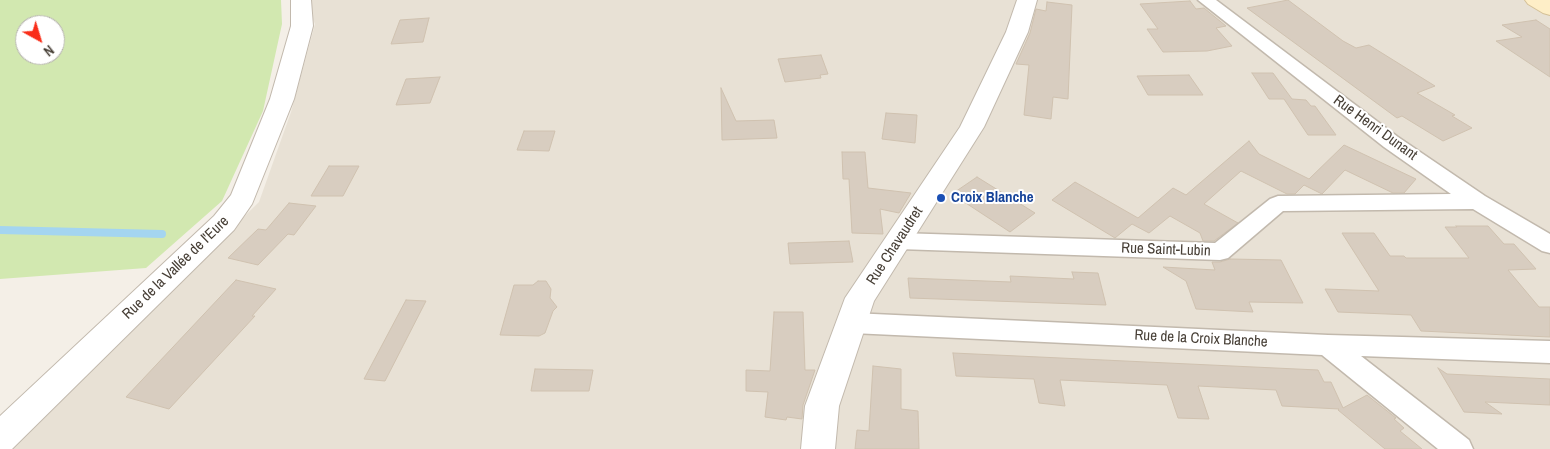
<!DOCTYPE html>
<html>
<head>
<meta charset="utf-8">
<style>
  body { margin:0 }
  #map { position:relative; width:1550px; height:449px; overflow:hidden; background:#f4efe7; font-family:"Archivo Narrow",sans-serif }
  canvas { display:block }
  .north { position:absolute; left:15px; top:15px; width:50px; height:50px; box-sizing:border-box; background:#fff; border:1px solid #b5b2af; border-radius:50%; rotate:141deg; font-size:14px; font-weight:700; line-height:20px; text-align:center; color:#473f36 }
  .north::after { content:''; display:block; margin:auto; width:18px; height:22px; background:#f92e19; clip-path:polygon(50% 0,100% 100%,50% 72%,0 100%) }
</style>
</head>
<body>
<div id="map">
<canvas width="1550" height="449"></canvas>
<div class="north">N</div>
</div>
<script>
const ctx = document.querySelector('canvas').getContext('2d');
ctx.lineJoin = 'round';
function paint(path, color) { ctx.fillStyle = color; ctx.fill(path, 'evenodd'); }
const toPath = rows => new Path2D(rows.map(r => 'M' + r).join(''));
function stroke(path, color, width, dash) { ctx.strokeStyle = color; ctx.lineWidth = width; ctx.lineCap = dash ? 'butt' : 'round'; ctx.setLineDash(dash || []); ctx.stroke(path); }
function label(font, color, halo, rows, align = 'center') {
  ctx.font = font + ' "Archivo Narrow",sans-serif'; ctx.lineWidth = 4; ctx.setLineDash([]); ctx.textBaseline = 'middle'; ctx.strokeStyle = halo; ctx.fillStyle = color; for (const [text, x, y, turn = 0] of rows) {
    ctx.save(); ctx.translate(x, y); ctx.rotate((+turn || 0) * Math.PI / 180); ctx.textAlign = isNaN(turn) ? turn : align; if (halo) ctx.strokeText(text, 0, 0); ctx.fillText(text, 0, 0); ctx.restore();
  }
}
const residential = toPath([
  [305,0,1550,0,1550,449,7,449,259,202,291,112,315,24]
]);
const green = toPath([
  [0,0,281,0,282,24,263,111,222,201,146,268,0,279],
  [25,25,55,25,55,55,25,55]
]);
const stream = toPath([
  [0,230,162,234]
]);
const building = toPath([
  [1288,0,1343,41,1356,48,1369,45,1435,86,1417,93,1455,115,1452,116,1472,128,1443,141,1402,116,1397,118,1247,8,1288,0],
  [1190,1,1196,9,1204,8,1226,26,1216,28,1232,46,1207,51,1163,52,1147,29,1158,29,1140,4,1190,1],
  [1047,2,1072,5,1068,99,1053,97,1051,119,1024,115,1029,65,1016,64,1030,33,1036,9,1046,11,1047,2],
  [429,18,423,42,391,44,400,20,429,18],
  [1536,20,1550,29,1550,77,1496,41,1522,37,1502,25,1536,20],
  [821,55,828,74,820,75,821,78,785,82,778,59,821,55],
  [1252,73,1273,73,1292,99,1306,100,1311,106,1315,106,1336,135,1308,135,1284,99,1269,99,1252,73],
  [1189,75,1203,95,1148,95,1137,76,1189,75],
  [440,77,430,103,396,105,406,79,440,77],
  [721,88,736,121,774,120,777,138,722,140,721,88],
  [886,113,917,115,915,143,882,139,886,113],
  [524,131,555,131,549,151,517,150,524,131],
  [1249,141,1259,154,1309,179,1344,145,1416,179,1404,193,1393,193,1345,170,1322,194,1304,185,1295,194,1287,194,1241,171,1204,204,1238,223,1214,241,1203,241,1200,233,1170,216,1149,233,1132,224,1115,238,1052,200,1075,182,1138,218,1173,188,1186,195,1249,141],
  [842,152,865,152,868,188,911,193,899,213,880,209,883,234,852,233,849,179,843,179,842,152],
  [329,166,359,166,343,196,311,196,329,166],
  [977,177,1035,213,1010,232,952,194,977,177],
  [289,203,316,206,294,235,288,234,258,265,228,258,258,229,266,230,289,203],
  [1456,226,1488,226,1504,244,1514,244,1536,269,1508,270,1539,307,1550,307,1550,337,1421,331,1411,315,1338,312,1325,289,1379,291,1342,233,1374,233,1390,256,1404,256,1406,258,1469,258,1445,227,1457,227,1456,226],
  [849,241,853,262,790,264,788,243,849,241],
  [1230,259,1281,260,1303,303,1249,302,1253,312,1196,309,1186,281,1163,267,1215,270,1212,262,1220,262,1230,259],
  [1072,272,1098,273,1106,305,910,298,908,278,1011,282,1010,276,1074,279,1072,272],
  [236,280,276,289,252,316,255,316,169,409,126,397,236,280],
  [538,281,546,281,551,289,550,298,557,307,553,311,545,333,539,336,500,335,514,285,533,285,538,281],
  [406,300,426,301,385,381,364,379,406,300],
  [774,312,803,312,805,370,815,370,803,405,802,419,787,417,786,420,765,417,768,392,746,391,746,370,770,371,774,312],
  [953,353,1318,370,1324,382,1331,382,1343,408,1367,395,1396,418,1394,419,1404,428,1400,431,1422,449,1385,449,1338,410,1339,409,1282,406,1276,390,1198,386,1209,419,1178,418,1167,385,1060,380,1065,406,1039,403,1034,379,956,376,953,353],
  [873,366,901,369,901,409,918,411,919,449,855,449,857,430,869,431,873,366],
  [1438,368,1447,374,1550,379,1550,405,1485,402,1502,414,1464,412,1438,368],
  [535,369,593,370,589,391,531,391,535,369]
]);
const minor = toPath([
  [1198,0,1216,0,1398,137,1485,196,1550,234,1550,253,1542,251,1473,209,1283,211,1228,258,1220,260,899,249,891,247,888,241,891,235,899,233,1215,243,1270,199,1278,196,1451,194,1384,147,1198,0],
  [852,313,1328,335,1550,341,1550,363,1361,356,1469,440,1473,449,1438,449,1322,355,852,333,843,330,839,323,843,316,852,313]
]);
const tertiary = toPath([
  [291,0,311,0,313,26,294,99,252,204,234,230,12,449,0,449,0,416,214,216,231,195,270,99,291,26,291,0],
  [1017,0,1037,0,1028,32,984,127,874,301,839,406,835,449,801,449,805,406,845,298,960,127,1006,32,1017,0]
]);
const secondary = toPath([
  [1525,0,1550,0,1550,15,1543,13,1528,4,1525,0]
]);
const markers = [
  [941,198,5,"#1a4fb4"]
];
const streetNames = [
  ["Rue Henri Dunant",1375,128,36],
  ["Rue Chavaudret",895,246,-57],
  ["Rue Saint-Lubin",1166,250,2],
  ["Rue de la Vallée de l'Eure",176,268,-44],
  ["Rue de la Croix Blanche",1201,339,3]
];
const transitNames = [
  ["Croix Blanche",951,198]
];
paint(residential, '#e8e1d5');
paint(green, '#d2e8b0');
stroke(stream, '#a4d5f0', 8);
paint(building, '#d8cdc0');
stroke(building, '#d0c2b0', 1);
stroke(minor, '#c2b9ad', 3);
stroke(tertiary, '#c2b9ad', 2);
stroke(secondary, '#d4c097', 2);
paint(minor, '#fff');
paint(tertiary, '#fff');
paint(secondary, '#feeec7');
for (const [x, y, r, color] of markers) { const dot = new Path2D(); dot.arc(x, y, r, 0, 2 * Math.PI); ctx.fillStyle = color; ctx.fill(dot); stroke(dot, '#fff', 2); }
label('15px', '#473f36', '#fff', streetNames);
label('bold 15px', '#164399', '#fff', transitNames, 'left');
</script>
</body>
</html>
